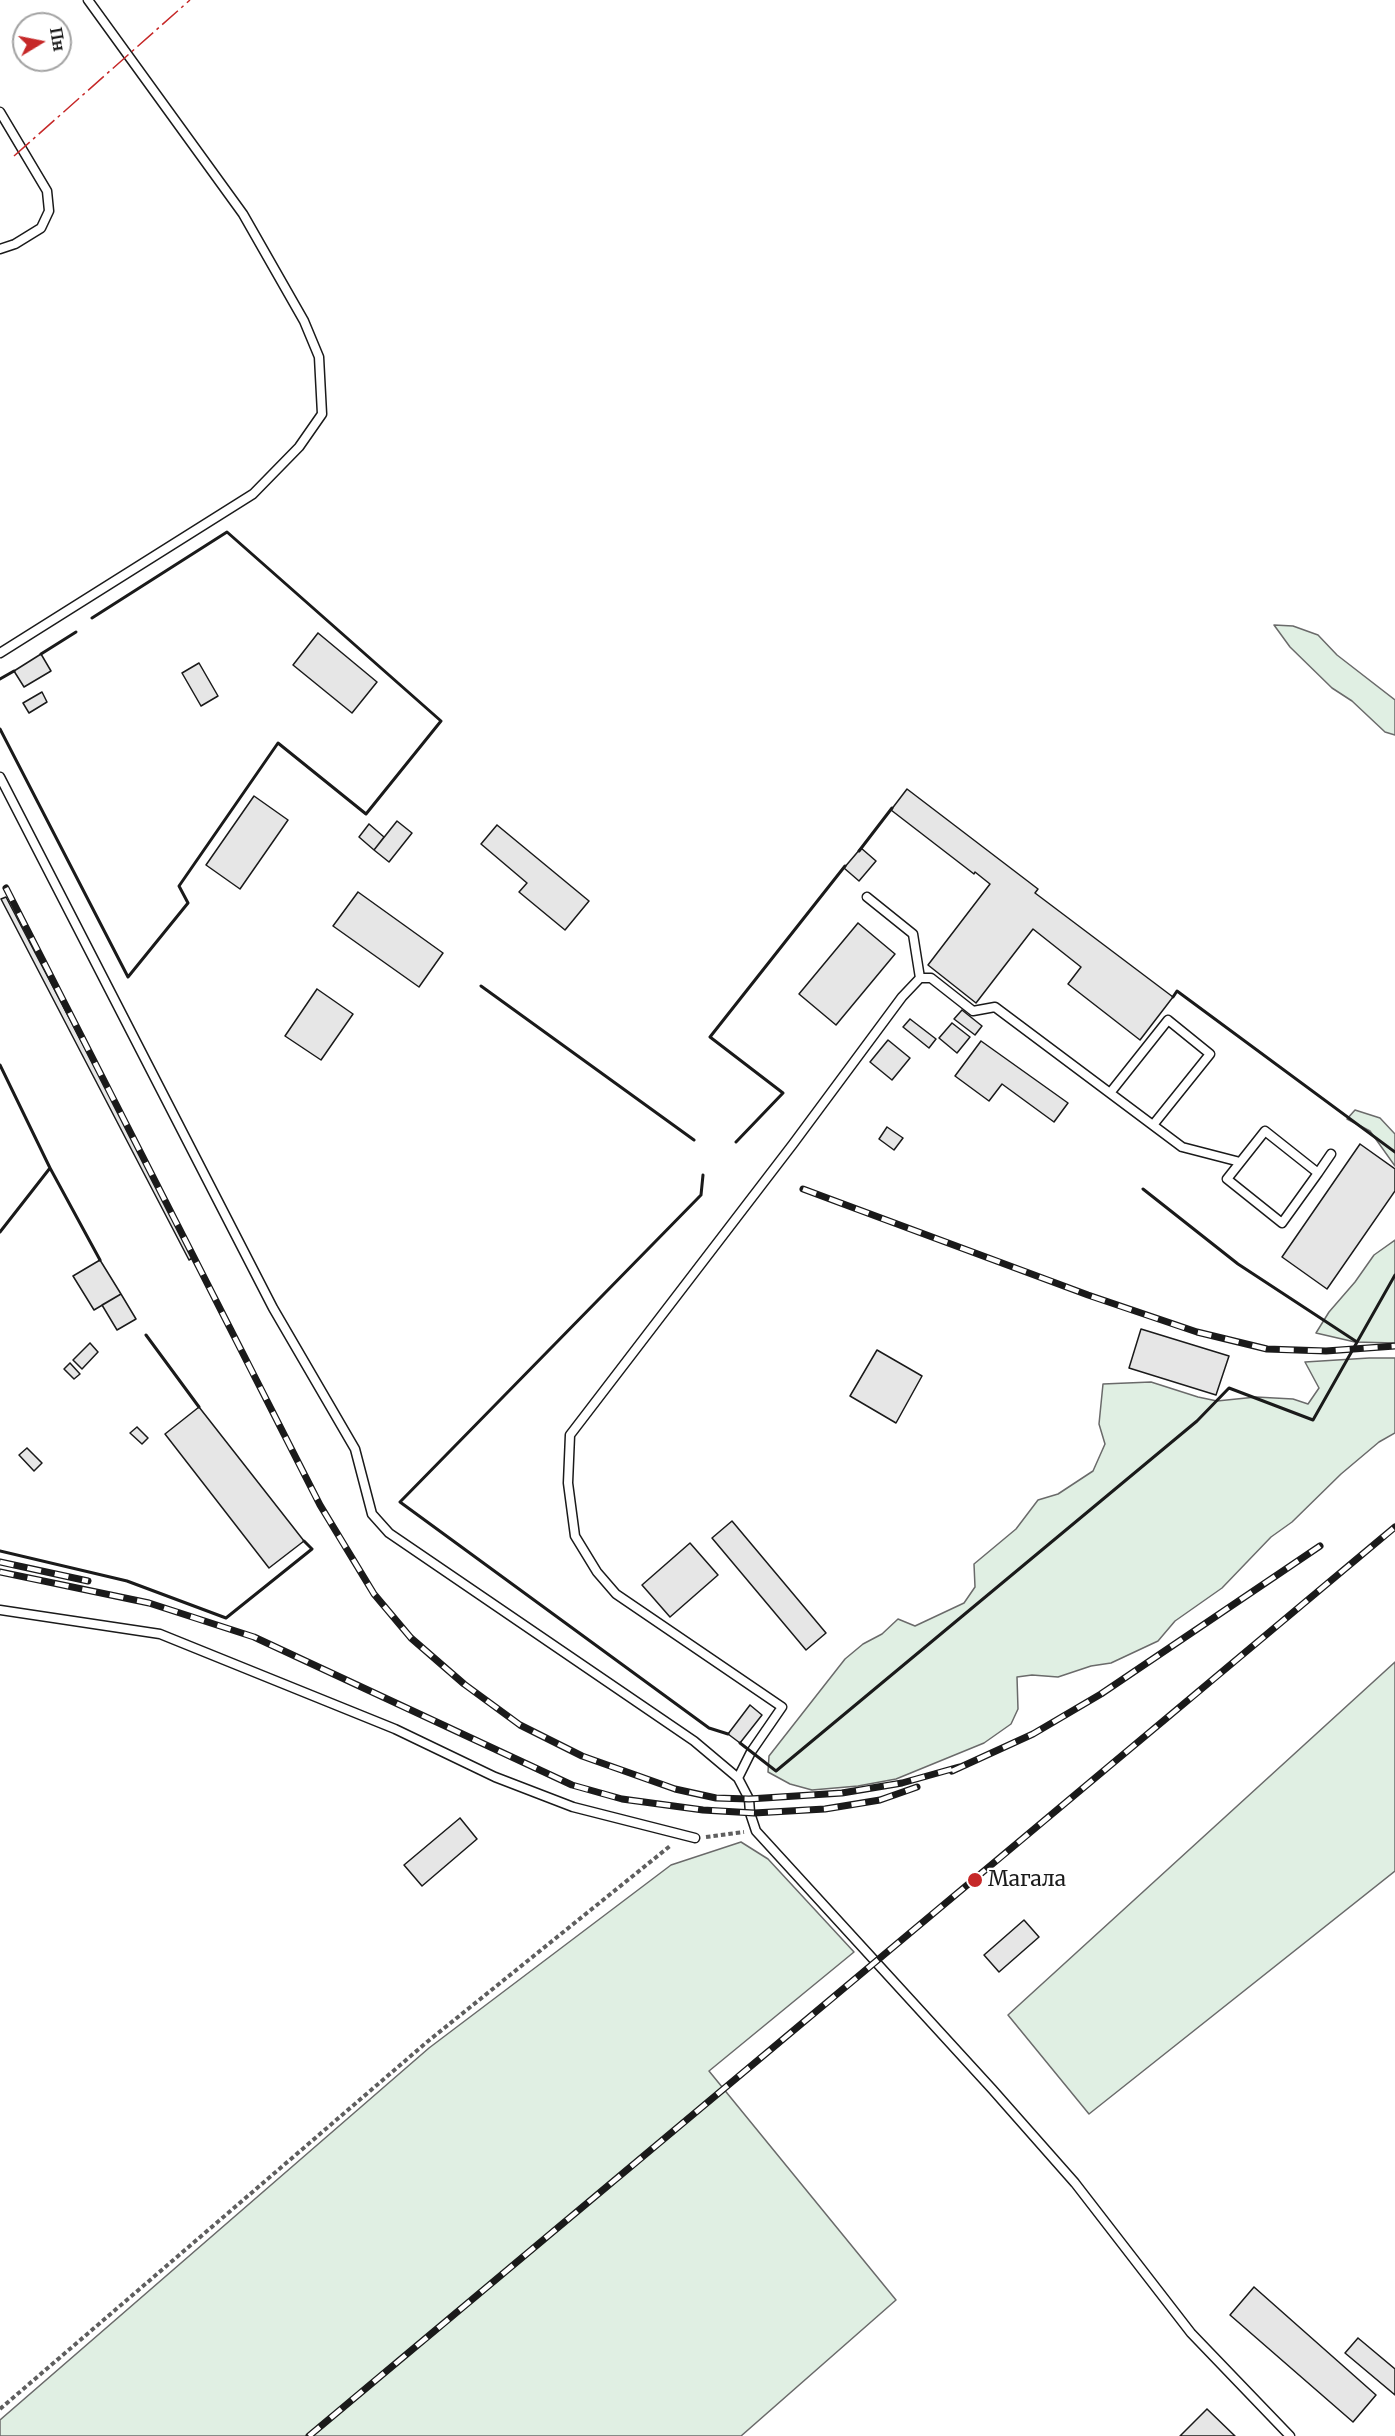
<!DOCTYPE html>
<html>
<head>
<meta charset="utf-8">
<style>
  body { margin:0 }
  #map { position:relative; width:1395px; height:2436px; overflow:hidden; background:#fff; font-family:Merriweather,serif }
  canvas { display:block }
  .north { position:absolute; left:12px; top:12px; width:60px; height:60px; box-sizing:border-box; background:#fff; border:2px solid #a3a3a3; border-radius:50%; rotate:80deg; font-size:16px; font-weight:700; line-height:24px; text-align:center; color:#1a1a1a }
  .north::after { content:''; display:block; margin:auto; width:21px; height:27px; background:#c62828; clip-path:polygon(50% 0,100% 100%,50% 72%,0 100%) }
</style>
</head>
<body>
<div id="map">
<canvas width="1395" height="2436"></canvas>
<div class="north">Пн</div>
</div>
<script>
const ctx = document.querySelector('canvas').getContext('2d');
ctx.lineJoin = 'round';
function paint(path, color) { ctx.fillStyle = color; ctx.fill(path, 'evenodd'); }
const toPath = rows => new Path2D(rows.map(r => 'M' + r).join(''));
function stroke(path, color, width, dash) { ctx.strokeStyle = color; ctx.lineWidth = width; ctx.lineCap = dash ? 'butt' : 'round'; ctx.setLineDash(dash || []); ctx.stroke(path); }
function label(font, color, halo, rows, align = 'center') {
  ctx.font = font + ' Merriweather,serif'; ctx.lineWidth = 4.5; ctx.setLineDash([]); ctx.textBaseline = 'middle'; ctx.strokeStyle = halo; ctx.fillStyle = color; for (const [text, x, y, turn = 0] of rows) {
    ctx.save(); ctx.translate(x, y); ctx.rotate((+turn || 0) * Math.PI / 180); ctx.textAlign = isNaN(turn) ? turn : align; if (halo) ctx.strokeText(text, 0, 0); ctx.fillText(text, 0, 0); ctx.restore();
  }
}
const green = toPath([
  [1274,625,1293,626,1318,635,1337,655,1395,700,1395,735,1385,732,1352,701,1332,688,1290,647,1274,625],
  [1355,1110,1380,1118,1395,1134,1395,1166,1370,1131,1347,1119,1355,1110],
  [1395,1240,1395,1343,1355,1342,1316,1333,1329,1312,1355,1282,1374,1255,1395,1240],
  [1369,1358,1395,1358,1395,1433,1379,1442,1341,1474,1292,1522,1271,1537,1222,1588,1175,1621,1158,1641,1111,1663,1091,1666,1058,1677,1032,1675,1017,1677,1018,1709,1011,1724,984,1743,896,1779,858,1786,812,1790,790,1784,768,1772,769,1756,845,1659,863,1644,882,1634,898,1619,915,1626,964,1603,975,1587,974,1564,1016,1529,1038,1500,1058,1494,1093,1471,1105,1444,1099,1424,1103,1384,1151,1382,1198,1397,1217,1401,1256,1397,1293,1399,1308,1404,1319,1388,1305,1362,1369,1358],
  [1395,1662,1395,1871,1089,2114,1008,2015,1395,1662],
  [741,1842,768,1859,854,1952,709,2071,896,2300,741,2436,0,2436,0,2420,429,2048,671,1865,741,1842]
]);
const building = toPath([
  [318,633,377,682,352,713,293,665,318,633],
  [41,654,51,671,24,687,14,671,41,654],
  [199,663,218,696,201,706,182,673,199,663],
  [42,692,47,702,29,713,23,703,42,692],
  [907,789,1038,889,1035,893,1173,997,1140,1040,1068,984,1081,967,1033,929,976,1003,928,965,990,884,975,872,974,874,891,810,907,789],
  [254,796,288,820,240,889,206,865,254,796],
  [397,821,412,833,389,862,374,850,397,821],
  [369,824,384,837,374,850,359,837,369,824],
  [497,825,589,901,565,930,519,892,527,883,481,844,497,825],
  [861,848,876,861,859,881,844,868,861,848],
  [358,892,443,953,419,987,333,926,358,892],
  [6,897,194,1257,189,1260,1,899,6,897],
  [858,923,895,954,836,1025,799,994,858,923],
  [317,989,353,1014,321,1060,285,1036,317,989],
  [962,1010,982,1026,975,1035,954,1019,962,1010],
  [910,1019,936,1039,929,1048,903,1027,910,1019],
  [952,1023,970,1037,957,1053,939,1038,952,1023],
  [888,1040,910,1058,892,1080,870,1062,888,1040],
  [981,1041,1068,1103,1054,1122,1002,1084,989,1101,955,1076,981,1041],
  [887,1127,903,1138,894,1150,879,1139,887,1127],
  [1360,1144,1395,1169,1395,1191,1327,1289,1282,1257,1360,1144],
  [100,1260,121,1294,94,1310,73,1276,100,1260],
  [121,1294,136,1319,117,1330,102,1305,121,1294],
  [1141,1329,1229,1356,1216,1395,1129,1368,1141,1329],
  [90,1343,98,1352,82,1369,73,1360,90,1343],
  [877,1350,922,1376,896,1423,850,1396,877,1350],
  [70,1363,80,1374,74,1379,64,1369,70,1363],
  [199,1407,304,1541,269,1568,165,1434,199,1407],
  [137,1427,148,1438,142,1444,130,1433,137,1427],
  [27,1448,42,1463,34,1471,19,1455,27,1448],
  [732,1521,826,1633,806,1650,712,1538,732,1521],
  [690,1543,718,1575,670,1617,642,1585,690,1543],
  [750,1705,762,1715,740,1743,728,1734,750,1705],
  [460,1818,477,1839,422,1886,404,1865,460,1818],
  [1024,1920,1039,1937,999,1972,984,1955,1024,1920],
  [1254,2287,1376,2395,1353,2422,1230,2315,1254,2287],
  [1358,2338,1395,2369,1395,2395,1345,2353,1358,2338],
  [1207,2409,1235,2436,1180,2436,1207,2409]
]);
const path = toPath([
  [706,1837,744,1832],
  [0,2409,427,2042,670,1846]
]);
const lane = toPath([
  [0,112,47,191,49,211,41,228,15,244,0,249],
  [0,653,253,494,299,447,322,414,319,357,304,321,243,214,88,0],
  [0,777,273,1308,355,1449,372,1514,389,1533,694,1741,738,1778,749,1799,750,1813,756,1831,992,2089,1075,2183,1191,2333,1290,2436],
  [867,897,913,934,920,978],
  [1110,1093,1168,1020,1210,1054,1153,1125],
  [1318,1173,1265,1131,1227,1179,1282,1223,1318,1173,1331,1154],
  [0,1610,160,1634,395,1729,495,1777,573,1807,695,1838],
  [738,1778,751,1752,782,1707,616,1594,597,1572,575,1536,568,1483,570,1435,793,1144,902,997,920,978,931,978,973,1011,995,1007,1182,1147,1240,1162]
]);
const rail = toPath([
  [6,888,320,1505,374,1594,411,1638,464,1684,520,1725,582,1756,675,1789,716,1798,749,1799,842,1793,902,1783,959,1767],
  [803,1189,1088,1295,1197,1332,1267,1349,1326,1351,1395,1346],
  [0,1562,88,1581],
  [0,1572,149,1603,254,1637,572,1785,622,1799,703,1810,754,1813,825,1809,880,1800,917,1787],
  [952,1771,1033,1734,1101,1694,1320,1546],
  [309,2436,1395,1527]
]);
const wall = toPath([
  [41,654,76,632],
  [0,679,14,671],
  [0,729,128,977,188,903,179,886,278,743,366,814,441,721,227,532,92,618],
  [859,851,892,808],
  [481,986,694,1140],
  [1173,997,1177,991,1395,1152],
  [0,1065,50,1168,100,1260],
  [736,1142,783,1093,710,1037,845,866],
  [703,1175,701,1195,400,1502,709,1728,728,1734],
  [1143,1189,1238,1264,1357,1342],
  [0,1232,50,1168],
  [146,1335,199,1407],
  [0,1551,127,1581,226,1618,312,1549,304,1541],
  [740,1743,776,1771,1197,1421,1229,1388,1313,1420,1395,1275]
]);
const power = toPath([
  [14,156,190,0]
]);
const markers = [
  [975,1880,8,"#c62828"]
];
const poiNames = [
  ["Магала",988,1880]
];
paint(green, '#e0efe3');
stroke(green, '#6a6a6a', 1.5);
paint(building, '#e6e6e6');
stroke(building, '#1a1a1a', 1.5);
stroke(lane, '#1a1a1a', 11);
stroke(path, '#5f5f5f', 4, [4.5, 3]);
stroke(lane, '#fff', 8);
stroke(rail, '#1a1a1a', 7);
stroke(rail, '#fff', 4.5, [14]);
stroke(wall, '#1a1a1a', 3);
stroke(power, '#c62828', 1.5, [21, 4.5, 3, 4.5]);
for (const [x, y, r, color] of markers) { const dot = new Path2D(); dot.arc(x, y, r, 0, 2 * Math.PI); ctx.fillStyle = color; ctx.fill(dot); stroke(dot, '#fff', 2); }
label('21px', '#1a1a1a', '#fff', poiNames, 'left');
</script>
</body>
</html>
